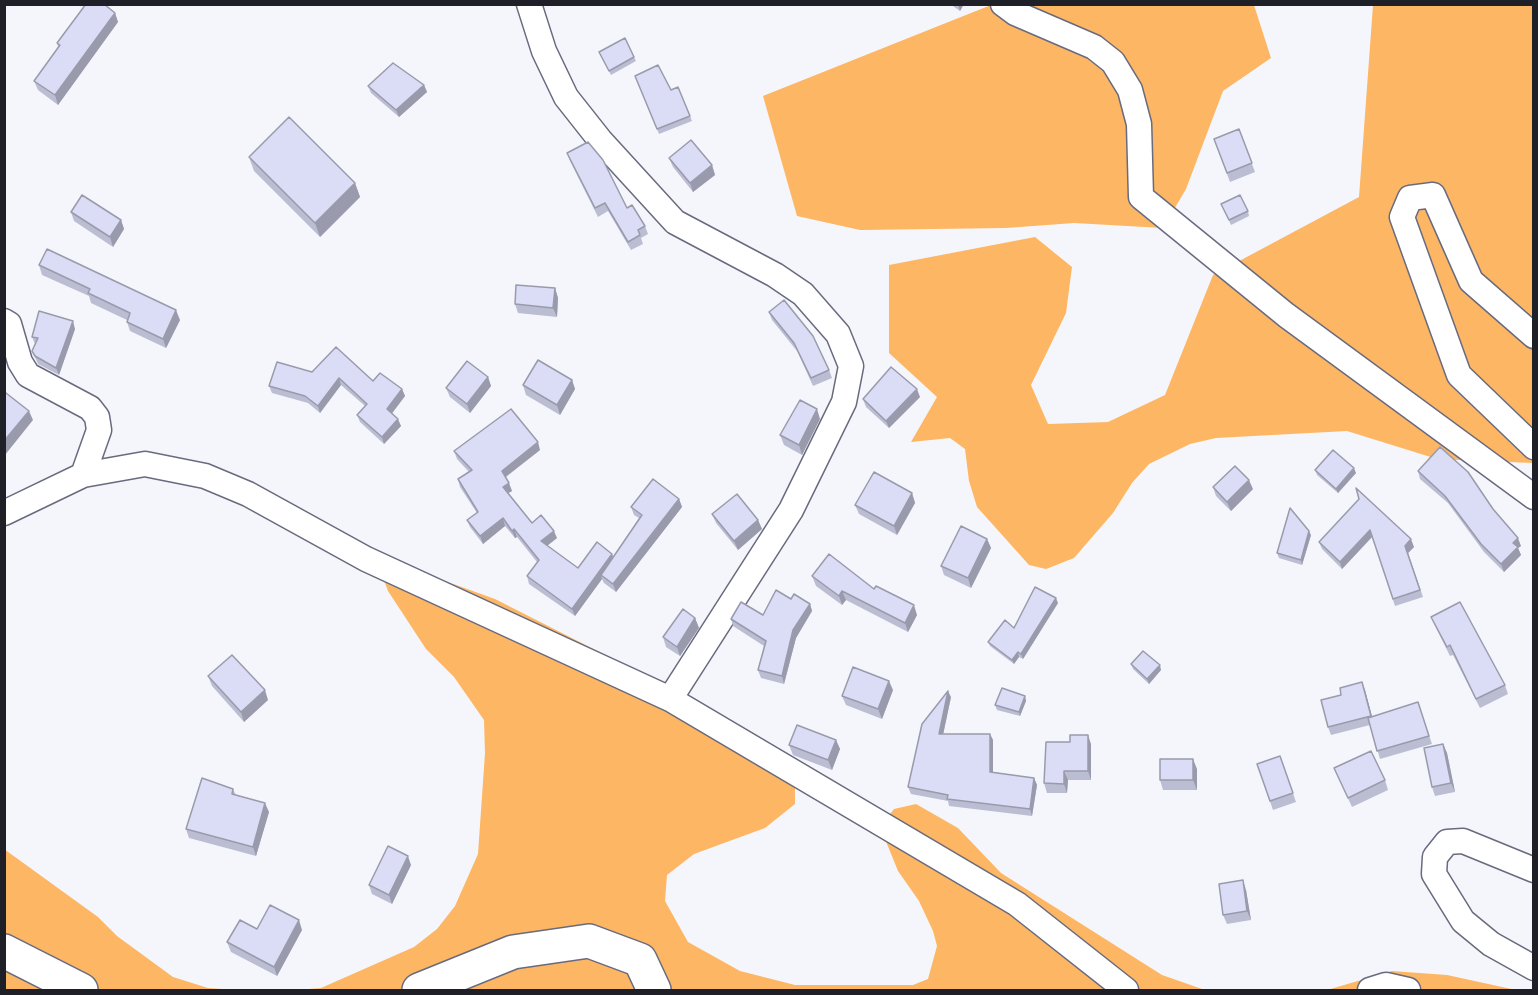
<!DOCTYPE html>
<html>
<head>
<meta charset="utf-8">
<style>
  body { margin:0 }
  #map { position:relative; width:1538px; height:995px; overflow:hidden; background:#f5f6fb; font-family:Lato,sans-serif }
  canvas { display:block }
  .frame { position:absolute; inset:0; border:6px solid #1e1f27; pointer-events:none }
</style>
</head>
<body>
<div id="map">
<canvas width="1538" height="995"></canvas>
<div class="frame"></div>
</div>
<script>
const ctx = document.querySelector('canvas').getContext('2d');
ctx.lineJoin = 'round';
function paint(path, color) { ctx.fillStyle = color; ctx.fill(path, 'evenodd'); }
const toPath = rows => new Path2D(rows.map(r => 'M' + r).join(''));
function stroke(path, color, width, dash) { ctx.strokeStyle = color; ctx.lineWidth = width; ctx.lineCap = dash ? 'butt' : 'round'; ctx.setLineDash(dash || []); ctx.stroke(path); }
const forest = toPath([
  [991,5,1254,5,1271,58,1223,91,1186,189,1163,228,1074,223,1006,228,860,230,797,216,763,96],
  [1373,5,1533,5,1533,463,1437,459,1347,431,1216,438,1190,444,1149,464,1132,483,1113,513,1074,558,1046,569,1029,565,977,507,969,481,965,449,950,438,911,442,937,397,889,353,889,265,1035,237,1072,267,1066,313,1031,385,1048,424,1108,422,1165,395,1213,275,1359,197],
  [392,562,495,599,619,662,658,690,795,774,795,804,765,828,694,854,667,875,665,901,688,942,740,971,795,985,913,985,928,979,937,946,933,931,919,901,898,871,885,839,885,820,894,809,916,804,958,828,1001,873,1162,975,1205,990,296,990,321,988,414,947,437,929,455,906,478,854,485,753,484,720,454,677,426,649,388,591,382,575],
  [4,849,98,917,117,936,173,977,208,988,237,990,5,990],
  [1392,971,1447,975,1516,990,1327,990]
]);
const minor = toPath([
  [529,4,544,51,566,97,600,140,675,222,775,275,803,294,838,334,851,366,844,402,791,510,670,699],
  [1003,4,1015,13,1094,47,1113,62,1130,90,1139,124,1141,197,1286,315,1534,497],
  [4,321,9,324,20,362,28,375,90,408,97,417,99,430,83,475],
  [1534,336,1471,281,1433,195,1410,198,1402,217,1459,375,1534,447],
  [4,513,83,475,145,464,205,476,248,494,366,559,670,699,1017,904,1126,990],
  [1534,870,1463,841,1447,842,1435,857,1434,874,1463,921,1491,944,1534,968],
  [1370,990,1386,985,1408,990]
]);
const secondary = toPath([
  [4,951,81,990],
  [419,990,513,952,589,941,640,960,654,990]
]);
const wall = toPath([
  [950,4,964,4,960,11],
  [115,13,118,22,58,105,38,90,34,81,58,47,57,43],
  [599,52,634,57,636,61,611,75],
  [635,76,671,90,678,87,692,121,659,134],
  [424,85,427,92,399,117,371,93,368,86],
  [1239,129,1255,172,1230,182,1214,139],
  [567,153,645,226,648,234,641,238,643,244,631,250,608,211,598,217,570,161],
  [249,157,355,183,360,197,320,237,254,171],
  [669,158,712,165,715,175,693,192,673,167],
  [1221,204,1248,211,1249,216,1231,225],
  [71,212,121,220,124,229,113,247,74,221],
  [39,265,180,320,166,348,130,331,127,322,127,320,91,303,89,296,42,275],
  [555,288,558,298,557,317,518,313,515,304],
  [769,312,829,370,832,378,813,386,797,351,772,320],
  [75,329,59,375,38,364,32,351,35,344,32,337],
  [312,372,373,381,402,389,405,396,392,413,401,426,384,444,360,422,357,415,365,406,341,385,320,413,308,403,272,393,269,386],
  [488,377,491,386,470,413,450,397,446,388],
  [572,380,575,389,560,415,526,395,523,385],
  [920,397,889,428,866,407,863,399],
  [820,419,802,455,784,445,780,435],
  [540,450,506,477,512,491,508,493,532,523,557,538,547,546,578,568,612,554,613,557,639,518,634,515,631,507,679,499,682,507,616,592,604,583,602,579,575,616,529,584,527,576,537,562,517,537,515,538,505,526,483,544,470,527,467,520,477,513,460,487,458,479,469,472,457,459,454,451],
  [1315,470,1356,473,1338,493,1317,475],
  [1418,471,1493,509,1521,546,1518,548,1521,555,1504,572,1484,552,1448,503,1420,479],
  [1213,487,1253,489,1231,511,1216,496],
  [912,493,915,503,897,535,859,514,855,505],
  [1359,499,1414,547,1408,553,1423,597,1395,606,1372,537,1342,569,1322,549,1319,542],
  [712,514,758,520,762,529,738,550,716,523],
  [1311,535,1302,565,1279,558,1277,553],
  [987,539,991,548,971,588,944,575,941,566],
  [812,576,874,589,917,615,908,632,846,600,842,605,816,586],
  [791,599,810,604,812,611,796,638,784,684,761,678,758,670,764,646,733,626,731,619,763,615],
  [1058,603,1023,659,1019,657,1014,664,990,646,988,642],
  [1431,617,1505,685,1508,694,1480,708,1453,655,1450,656,1435,626],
  [695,618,699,628,680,656,666,647,663,637],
  [1131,664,1161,670,1149,684,1133,669],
  [208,676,268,700,244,722,212,686],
  [893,690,882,719,846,705,842,696],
  [1365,690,1372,717,1418,702,1432,744,1380,759,1370,725,1331,735,1328,727],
  [1025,696,1026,701,1020,716,997,710,995,705],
  [951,697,943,734,990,734,993,740,993,772,1034,778,1037,785,1032,816,949,806,948,801,911,794,908,787],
  [836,740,840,749,832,770,793,755,789,745],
  [1091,744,1091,780,1068,780,1067,793,1047,793,1044,783],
  [1443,744,1447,753,1455,792,1435,796,1432,787],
  [1280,756,1296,802,1273,810,1257,764],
  [1334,768,1385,780,1388,790,1352,807],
  [1197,769,1197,790,1163,790,1160,780],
  [233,789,236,795,269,812,256,856,189,838,186,829],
  [411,865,392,904,372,894,369,885],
  [1246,890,1251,920,1227,924,1223,915],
  [257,929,302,930,277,976,231,952,227,942]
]);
const shadedWall = toPath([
  [958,4,964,4,960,11],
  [115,13,118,22,58,105,55,95],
  [424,85,427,92,399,117,396,110],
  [712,165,715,175,693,192,690,183],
  [355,183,360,197,320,237,315,223],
  [121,220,124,229,113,247,110,237],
  [555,288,558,298,557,317,553,308],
  [176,310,180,320,166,348,163,339],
  [73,321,75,329,59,375,56,368],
  [488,377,491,386,470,413,467,404],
  [339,378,341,385,320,413,318,406],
  [572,380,575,389,560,415,557,405],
  [402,389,405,396,390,416,387,409],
  [917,389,920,397,889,428,886,421],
  [817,409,820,419,802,455,799,445],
  [29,411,33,420,5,455,4,441],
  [398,419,401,426,384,444,382,437],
  [538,442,540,450,504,478,502,471],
  [1354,468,1356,473,1338,493,1336,489],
  [1249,480,1253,489,1231,511,1227,502],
  [509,483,512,491,505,495,503,487],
  [912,493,915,503,897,535,894,526],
  [679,499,682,507,616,592,613,584],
  [503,518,505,526,483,544,480,536],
  [758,520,762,529,738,550,734,541],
  [514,529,517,537,515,538,512,531],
  [1370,530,1372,537,1342,569,1340,562],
  [554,531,557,538,543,549,541,541],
  [1309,531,1311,535,1302,565,1301,560],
  [1518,538,1521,546,1518,548,1521,555,1504,572,1501,564,1513,543],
  [987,539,991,548,971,588,968,578],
  [1411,539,1414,547,1408,553,1423,597,1405,546],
  [612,554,615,562,601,575,602,579,575,616,572,609],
  [842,591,846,600,842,605,839,596],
  [1056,598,1058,603,1023,659,1021,654],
  [810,604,812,611,796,638,784,684,782,676,793,630],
  [914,605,917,615,908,632,905,623],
  [695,618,699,628,680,656,677,647],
  [1018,652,1019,657,1014,664,1012,660],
  [1160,665,1161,670,1149,684,1147,679],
  [889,681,893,690,882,719,878,709],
  [1362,682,1365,690,1374,724,1371,716],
  [265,690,268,700,244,722,241,712],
  [948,691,951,697,942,740,939,734],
  [1025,696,1026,701,1020,716,1019,712],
  [990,734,993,740,993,778,990,772],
  [1088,735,1091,744,1091,780,1088,771],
  [836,740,840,749,832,770,828,760],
  [1443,744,1447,753,1455,792,1451,783],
  [1193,759,1197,769,1197,790,1193,780],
  [1064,771,1068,780,1067,793,1064,784],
  [1034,778,1037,785,1032,816,1030,809],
  [265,803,269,812,256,856,253,847],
  [408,856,411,865,392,904,389,895],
  [1243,880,1246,890,1251,920,1247,911],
  [299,920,302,930,277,976,274,967]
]);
const building = toPath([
  [86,4,104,4,115,13,55,95,34,81,60,45,57,43,86,4],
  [625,38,634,57,609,71,599,52,625,38],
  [393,63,424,85,396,110,368,86,393,63],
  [658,65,671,90,678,87,690,116,657,129,635,76,658,65],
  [289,117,355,183,315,223,249,157,289,117],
  [1239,129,1252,163,1227,173,1214,139,1239,129],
  [691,140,712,165,690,183,669,158,691,140],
  [588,142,603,160,627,208,632,205,645,226,638,230,640,235,628,242,605,203,595,208,567,153,588,142],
  [82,195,121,220,110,237,71,212,82,195],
  [1240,195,1248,211,1229,220,1221,204,1240,195],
  [47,249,176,310,163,339,127,322,130,313,88,293,90,289,39,265,47,249],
  [516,285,555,288,553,308,515,304,516,285],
  [784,300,813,336,829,370,811,378,794,343,769,312,784,300],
  [39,311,73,321,56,368,35,356,32,351,38,338,32,337,39,311],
  [336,347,373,381,380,373,402,389,387,409,398,419,382,437,357,415,367,404,339,378,318,406,305,396,269,386,277,362,312,372,336,347],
  [538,360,572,380,557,405,523,385,538,360],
  [467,361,488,377,467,404,446,388,467,361],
  [891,367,917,389,886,421,863,399,891,367],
  [6,393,29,411,4,441,4,395,6,393],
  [800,400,817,409,799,445,780,435,800,400],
  [511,409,538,442,502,471,509,483,503,487,532,523,541,515,554,531,541,541,578,568,597,542,612,554,572,609,527,576,539,560,514,529,512,531,503,518,480,536,467,520,478,512,458,479,472,470,454,451,511,409],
  [1440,447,1468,472,1493,509,1518,538,1513,543,1518,547,1501,564,1481,544,1445,496,1418,471,1440,447],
  [1333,450,1354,468,1336,489,1315,470,1333,450],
  [1235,466,1249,480,1227,502,1213,487,1235,466],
  [874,472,912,493,894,526,855,505,874,472],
  [653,479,679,499,613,584,601,575,642,515,631,507,653,479],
  [1356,488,1411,539,1405,546,1420,590,1393,599,1370,530,1340,562,1319,542,1359,499,1356,488],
  [737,494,758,520,734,541,712,514,737,494],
  [1290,508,1309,531,1301,560,1277,553,1290,508],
  [961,526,987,539,968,578,941,566,961,526],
  [829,554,874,589,876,586,914,605,905,623,842,591,839,596,812,576,829,554],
  [1035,587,1056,598,1021,654,1018,652,1012,660,988,642,1005,620,1014,628,1035,587],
  [776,590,791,599,794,594,810,604,793,630,782,676,758,670,766,641,731,619,741,602,763,615,776,590],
  [1460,602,1505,685,1476,699,1450,645,1447,647,1431,617,1460,602],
  [683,609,695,618,677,647,663,637,683,609],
  [1143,651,1160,665,1147,679,1131,664,1143,651],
  [232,655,265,690,241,712,208,676,232,655],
  [853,667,889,681,878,709,842,696,853,667],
  [1362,682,1371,716,1328,727,1321,700,1341,695,1340,688,1362,682],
  [1002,688,1025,696,1019,712,995,705,1002,688],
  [948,691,939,734,990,734,990,772,1034,778,1030,809,947,799,948,795,908,787,922,724,948,691],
  [1418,702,1429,736,1377,751,1368,718,1418,702],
  [797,725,836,740,828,760,789,745,797,725],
  [1070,735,1088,735,1088,771,1064,771,1064,784,1044,783,1046,742,1070,742,1070,735],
  [1443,744,1451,783,1432,787,1424,748,1443,744],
  [1371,751,1385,780,1348,798,1334,768,1371,751],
  [1280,756,1293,793,1270,801,1257,764,1280,756],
  [1160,759,1193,759,1193,780,1160,780,1160,759],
  [202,778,233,789,232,794,265,803,253,847,186,829,202,778],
  [388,846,408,856,389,895,369,885,388,846],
  [1243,880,1247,911,1223,915,1219,884,1243,880],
  [270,905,299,920,274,967,227,942,240,920,257,929,270,905]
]);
paint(forest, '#fdb663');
stroke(minor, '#686a7f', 27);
stroke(secondary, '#686a7f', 36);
stroke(minor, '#fff', 24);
stroke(secondary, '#fff', 33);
paint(wall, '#bbbed3');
paint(shadedWall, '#999bac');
paint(building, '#daddf5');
stroke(building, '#999bac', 1.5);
</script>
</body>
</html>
